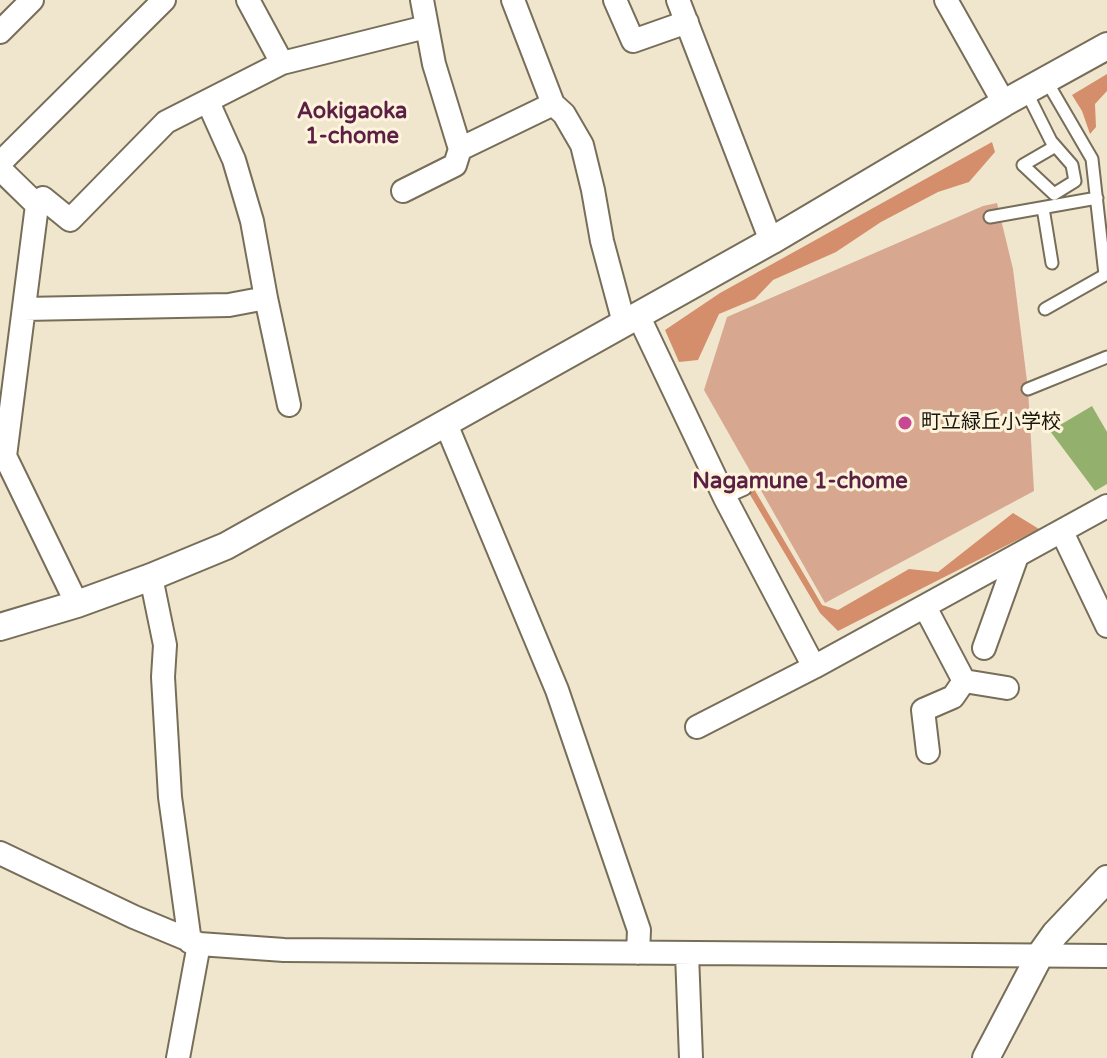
<!DOCTYPE html>
<html>
<head>
<meta charset="utf-8">
<style>
  body { margin:0 }
  canvas { display:block; background:#f0e6ce }
</style>
</head>
<body>
<canvas width="1107" height="1058"></canvas>
<script>
const ctx = document.querySelector('canvas').getContext('2d');
ctx.lineJoin = 'round';
function paint(path, color) { ctx.fillStyle = color; ctx.fill(path, 'evenodd'); }
const toPath = rows => new Path2D(rows.map(r => 'M' + r).join(''));
function stroke(path, color, width, dash) { ctx.strokeStyle = color; ctx.lineWidth = width; ctx.lineCap = dash ? 'butt' : 'round'; ctx.setLineDash(dash || []); ctx.stroke(path); }
function label(font, color, halo, rows, align = 'center') {
  ctx.font = font + ' "Varela Round","Noto Sans JP",sans-serif'; ctx.lineWidth = 6; ctx.setLineDash([]); ctx.textBaseline = 'middle'; ctx.strokeStyle = halo; ctx.fillStyle = color; for (const [text, x, y, turn = 0] of rows) {
    ctx.save(); ctx.translate(x, y); ctx.rotate((+turn || 0) * Math.PI / 180); ctx.textAlign = isNaN(turn) ? turn : align; if (halo) ctx.strokeText(text, 0, 0); ctx.fillText(text, 0, 0); ctx.restore();
  }
}
const green = toPath([
  [997,203,1013,269,1028,389,1034,491,825,603,704,390,727,317,983,206]
]);
const forest = toPath([
  [1107,74,1107,91,1095,104,1096,127,1090,134,1082,111,1072,95],
  [992,142,995,152,969,182,938,192,881,222,836,252,773,280,755,299,719,314,698,360,679,362,665,330,720,293],
  [754,489,822,605,838,610,909,569,938,572,1013,513,1039,529,838,631,820,613,749,493]
]);
const water = toPath([
  [1092,406,1107,432,1107,484,1095,491,1050,431]
]);
const service = toPath([
  [1026,91,1054,147,1023,165,1054,194,1075,181,1072,165,1051,141],
  [1043,208,1052,263],
  [990,217,1097,198],
  [1045,309,1105,275,1092,159,1046,80],
  [1028,389,1107,357],
  [725,498,745,489]
]);
const minor = toPath([
  [248,0,282,63,426,27],
  [422,0,434,64,460,149],
  [513,0,553,104,564,114,582,145,593,190,602,241,624,323],
  [615,0,633,41,687,22],
  [678,0,771,241],
  [946,0,1004,103],
  [0,32,32,0],
  [0,163,164,0],
  [0,169,37,205,5,456,77,604],
  [403,191,455,165,460,149,553,104],
  [37,205,43,198,70,220,166,122,282,63],
  [266,298,289,405],
  [24,309,229,305,266,298,252,221,234,160,208,102],
  [638,315,725,498,814,667,1107,506],
  [446,424,557,690,639,930,638,953],
  [1062,532,1107,626],
  [151,577,165,645,163,677,170,797,190,942],
  [925,607,964,681,953,697,923,710,928,752],
  [984,648,1017,556],
  [964,681,1007,688],
  [697,727,814,667],
  [0,853,134,917,199,944,284,950,1107,956],
  [687,954,691,1058],
  [178,1058,199,944]
]);
const tertiary = toPath([
  [0,627,77,604,151,577,226,546,771,241,1004,103,1107,46],
  [986,1058,1040,955,1055,934,1107,879]
]);
const markers = [
  [905,423,8,"#c74996"]
];
const poiNames = [
  ["町立緑丘小学校",921,423]
];
const neighbourhoodNames = [
  ["Aokigaoka",352,112],
  ["1-chome",352,137],
  ["Nagamune 1-chome",800,482]
];
paint(green, '#d8a790');
paint(forest, '#d58e6b');
paint(water, '#93b16c');
stroke(service, '#776e59', 15);
stroke(minor, '#776e59', 26);
stroke(tertiary, '#776e59', 30);
stroke(service, '#fff', 11);
stroke(minor, '#fff', 22);
stroke(tertiary, '#fff', 26);
for (const [x, y, r, color] of markers) { const dot = new Path2D(); dot.arc(x, y, r, 0, 2 * Math.PI); ctx.fillStyle = color; ctx.fill(dot); stroke(dot, '#fef3db', 3); }
label('20px', '#1a160e', '#fef3db', poiNames, 'left');
label('bold 22px', '#5c1f44', '#fef3db', neighbourhoodNames);
</script>
</body>
</html>
